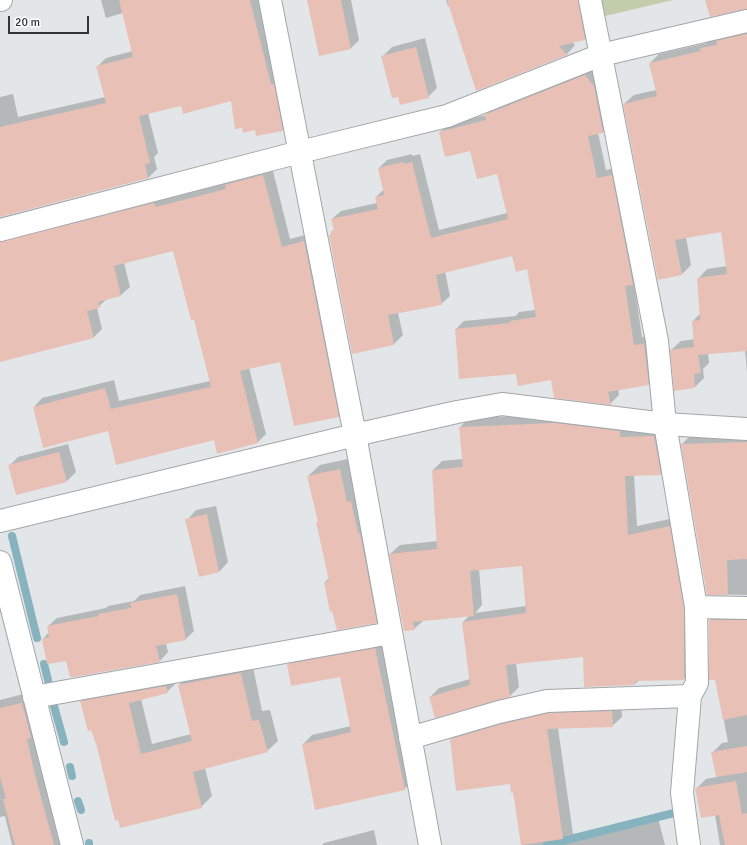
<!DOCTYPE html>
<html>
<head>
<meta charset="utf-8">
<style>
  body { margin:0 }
  #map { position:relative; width:747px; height:845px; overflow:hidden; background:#e2e6e8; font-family:Signika,sans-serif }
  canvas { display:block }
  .scale { position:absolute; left:8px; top:16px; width:81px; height:18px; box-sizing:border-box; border:2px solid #333536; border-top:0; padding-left:5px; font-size:12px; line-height:14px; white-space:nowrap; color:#333536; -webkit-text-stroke:3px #fff; paint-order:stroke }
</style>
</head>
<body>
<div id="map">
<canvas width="747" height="845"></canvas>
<div class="scale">20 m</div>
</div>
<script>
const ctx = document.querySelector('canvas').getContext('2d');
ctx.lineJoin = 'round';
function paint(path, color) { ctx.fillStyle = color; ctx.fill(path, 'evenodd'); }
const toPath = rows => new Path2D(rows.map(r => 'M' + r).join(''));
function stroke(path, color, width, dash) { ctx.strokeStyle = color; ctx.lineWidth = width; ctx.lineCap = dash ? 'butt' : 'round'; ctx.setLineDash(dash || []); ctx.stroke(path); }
const green = toPath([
  [601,0,673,0,605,16]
]);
const shadow = toPath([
  [101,0,265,0,291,121,282,130,255,129,232,100,182,104,148,113,158,153,154,157,157,169,148,178,0,216,0,97,13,94,18,117,105,97,98,66,106,58,133,51,123,13,106,18],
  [308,0,351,0,359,40,350,49],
  [446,0,588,0,593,30,585,39,572,42,575,45,567,54,477,90,450,5,448,6],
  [747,27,747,373,745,350,708,353,709,363,703,369,704,378,695,387,675,390,671,350,681,341,695,339,693,321,701,313,698,279,707,269,727,266,722,231,686,237,691,265,682,274,624,104,634,95,656,90,650,63,659,54,707,43,711,39],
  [425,38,437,88,428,97,398,95,383,56,392,47],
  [594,67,612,124,603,132,598,133,606,170,620,167,641,275,634,283,642,337,652,336,657,376,648,384,618,389,619,395,610,404,552,379,517,373,456,329,464,321,516,316,519,312,535,310,528,268,512,255,445,271,450,296,441,304,398,313,403,335,394,344,353,353,330,235,335,228,332,219,341,211,377,203,376,197,384,189,379,168,387,160,412,154,412,156,420,154,439,230,507,213,498,173,470,149,440,132,449,124,486,115,494,106],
  [272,167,290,239,313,233,347,408,338,416,281,360,249,368,266,434,258,442,109,430,34,407,42,398,114,380,119,401,210,381,195,318,174,250,124,263,130,287,121,295,108,298,97,308,102,329,94,337,0,361,0,231,163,195,164,199,229,182,235,177],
  [565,414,663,428,670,465,660,474,634,475,637,526,679,517,693,670,684,679,640,679,635,684,584,656,516,663,519,687,510,696,430,697,439,688,470,679,463,622,470,615,424,620,414,629,390,554,400,545,438,541,433,470,442,461,463,459,460,427,469,418],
  [523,565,526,606,475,613,482,605,479,569],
  [747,434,747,595,707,594,682,444,691,435],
  [68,444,76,472,67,481,9,466,18,457],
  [352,458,388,610,376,622,325,582,329,578,317,523,319,520,308,476,320,465],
  [216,506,228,562,219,572,199,576,187,520,196,510],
  [185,586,194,631,186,639,166,643,168,652,160,661,67,659,43,639,49,632,48,626,57,618,106,608,108,606,134,601,140,595],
  [719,611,747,611,747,845,720,845,715,815,696,789,706,779,717,777,713,752,722,743,728,742,716,679,710,620],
  [384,641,413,781,404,789,303,744,312,735,351,726,340,675,288,665,297,656],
  [252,662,262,711,270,710,278,741,267,751,205,768,212,796,201,807,98,747,81,702,92,691,178,681,167,692,141,699,152,744,191,734,179,685,190,674],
  [35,691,69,845,12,845,5,816,0,817,0,700],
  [621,702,622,717,612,726,558,728,573,834,608,827,609,831,658,818,665,845,522,845,514,791,511,783,451,740,461,730,513,715],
  [374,830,377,845,322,845,324,843]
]);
const stream = toPath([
  [12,536,37,638],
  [44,664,48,680],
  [54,706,64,742],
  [70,767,72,776],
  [78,801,81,810],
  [89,843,89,845],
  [547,845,674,813]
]);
const building = toPath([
  [119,0,250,0,271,84,274,84,283,131,256,136,255,130,243,133,242,128,235,129,231,101,183,114,181,106,139,116,150,163,145,164,148,178,0,217,0,127,106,103,96,66,133,57],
  [307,0,341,0,351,49,319,56],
  [447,0,578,0,585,40,559,46,567,55,476,91],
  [705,0,747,0,747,9,710,17],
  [747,34,747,351,698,355,701,373,694,374,695,388,674,391,670,350,694,347,692,321,700,320,697,278,727,274,721,232,675,240,682,275,658,280,623,104,657,96,649,63,701,51,700,48,717,45,716,41],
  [416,47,429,98,400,105,398,97,392,98,381,56],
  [585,75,594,86,603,133,588,136,597,178,612,175,633,285,625,286,634,345,644,344,649,385,608,392,611,405,554,398,551,380,518,386,516,374,459,379,455,329,510,323,510,321,536,317,527,269,516,272,512,256,436,275,442,305,388,315,394,345,352,354,329,235,332,234,331,231,334,230,331,219,378,209,375,197,384,195,378,168,403,162,404,164,412,162,431,238,508,219,497,174,477,179,470,151,445,157,439,132,486,120,484,115],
  [263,175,282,247,304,241,339,417,294,426,280,362,240,371,258,443,217,454,214,440,116,465,108,431,43,448,33,407,105,388,111,409,211,387,194,320,191,320,173,251,114,266,121,296,98,302,100,308,87,311,94,338,0,362,0,242,154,203,156,207,226,189,225,185],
  [555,423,620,431,620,437,654,436,661,475,625,476,628,535,670,526,684,608,684,680,635,681,635,685,584,687,583,657,506,665,510,697,435,718,429,697,470,685,462,622,526,613,522,566,470,571,474,616,413,622,415,630,404,631,389,554,437,549,432,470,463,467,459,427],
  [747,442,747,559,727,560,728,595,707,595,681,444],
  [59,452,67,482,16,495,8,465],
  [340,469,347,502,351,501,358,533,360,533,377,623,337,630,332,611,330,612,324,582,329,581,316,522,318,522,307,476],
  [207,514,219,572,199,577,185,519],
  [177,594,186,640,156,646,160,662,74,677,70,677,66,661,47,664,42,639,49,637,47,626,99,616,98,614,131,608,130,603],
  [709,620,747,620,747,715,723,720,715,680,709,680],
  [375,648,405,790,315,810,302,744,351,732,340,677,291,686,287,664],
  [241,673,252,721,259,720,268,752,193,772,202,808,120,828,118,820,115,821,97,747,91,730,88,731,80,701,166,686,168,693,129,703,141,754,192,741,178,685],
  [22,703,31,738,27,739,34,771,54,845,15,845,3,799,6,798,0,777,0,708],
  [612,711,613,727,547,729,563,839,521,845,513,792,511,793,510,784,456,791,450,739,502,724,549,713],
  [747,746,747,772,716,777,711,752],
  [736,781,742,814,747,813,747,845,725,845,719,815,701,818,695,788]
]);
const minor = toPath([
  [0,0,1,0],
  [270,0,355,435,430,845],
  [590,0,657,341,665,424,696,607,697,683,690,696,682,793,689,845],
  [0,230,300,152,447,116,601,55,747,21],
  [355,435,457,412,502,404,665,424,747,429],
  [0,562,72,845],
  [696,607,747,608],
  [34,697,391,633],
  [410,738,499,712,547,701,690,696]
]);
const tertiary = toPath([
  [0,521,355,435]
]);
paint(green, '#c2cdac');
paint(shadow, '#0003');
stroke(stream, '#87b3be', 8);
paint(building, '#e9c0b6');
stroke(minor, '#a3a6a9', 24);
stroke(tertiary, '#a3a6a9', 24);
stroke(minor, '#fff', 22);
stroke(tertiary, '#fff', 22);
</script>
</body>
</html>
